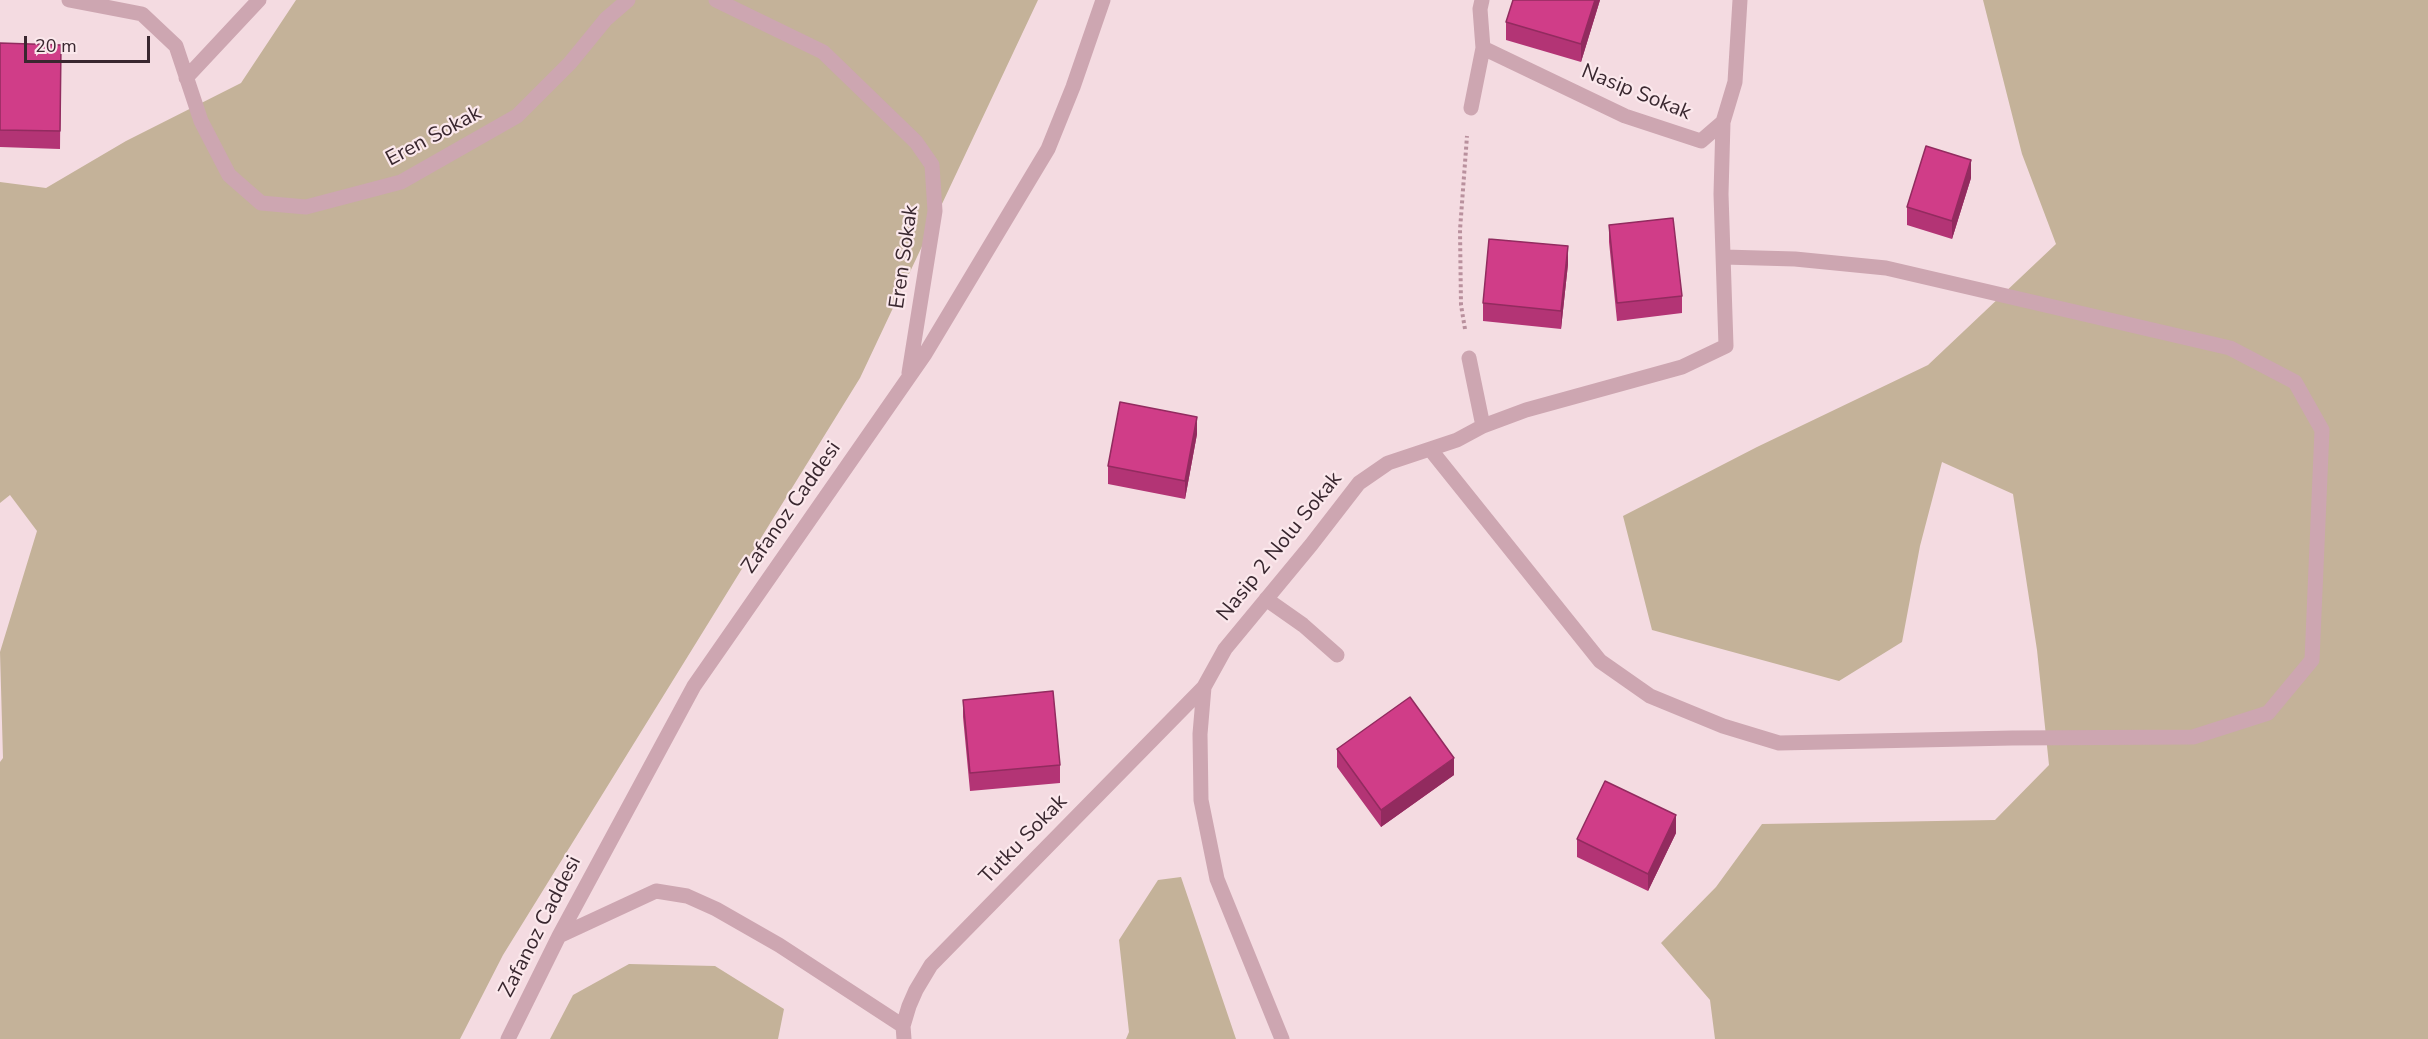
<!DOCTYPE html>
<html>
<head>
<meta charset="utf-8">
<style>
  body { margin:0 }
  #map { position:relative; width:2428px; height:1039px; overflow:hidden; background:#f4dbe1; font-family:"Nunito Sans",sans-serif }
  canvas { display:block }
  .scale { position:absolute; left:24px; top:36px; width:126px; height:27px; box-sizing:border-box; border:3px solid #39272f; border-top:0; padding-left:8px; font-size:18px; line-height:21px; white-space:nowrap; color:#39272f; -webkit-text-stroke:4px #fbe8ec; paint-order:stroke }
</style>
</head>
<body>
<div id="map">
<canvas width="2428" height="1039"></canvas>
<div class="scale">20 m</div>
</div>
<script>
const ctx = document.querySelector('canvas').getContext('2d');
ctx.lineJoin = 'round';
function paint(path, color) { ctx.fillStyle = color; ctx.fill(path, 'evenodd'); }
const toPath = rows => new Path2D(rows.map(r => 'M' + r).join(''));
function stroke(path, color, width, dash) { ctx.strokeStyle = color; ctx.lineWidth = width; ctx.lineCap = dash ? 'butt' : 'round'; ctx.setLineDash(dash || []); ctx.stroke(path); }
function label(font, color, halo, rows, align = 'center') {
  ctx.font = font + ' "Nunito Sans",sans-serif'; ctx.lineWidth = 4.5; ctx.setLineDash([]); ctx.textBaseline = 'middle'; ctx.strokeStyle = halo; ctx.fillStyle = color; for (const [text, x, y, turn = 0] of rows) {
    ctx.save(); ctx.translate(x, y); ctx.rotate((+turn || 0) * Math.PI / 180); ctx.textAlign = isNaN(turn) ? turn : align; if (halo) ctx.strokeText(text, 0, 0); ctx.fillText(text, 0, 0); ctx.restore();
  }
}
const green = toPath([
  [296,0,1038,0,860,378,503,955,460,1039,0,1039,0,762,3,758,0,652,37,531,10,495,0,503,0,182,46,188,126,141,241,83],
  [1983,0,2428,0,2428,1039,1715,1039,1710,1000,1661,943,1716,887,1762,824,1995,820,2049,765,2037,650,2013,494,1942,462,1920,546,1902,642,1839,681,1652,630,1623,516,1757,447,1928,365,2056,244,2022,154],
  [1181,877,1236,1039,1126,1039,1129,1032,1119,940,1158,880],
  [629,964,715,966,784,1009,778,1039,550,1039,573,995]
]);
const path = toPath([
  [1465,329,1461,305,1460,230,1467,136]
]);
const minor = toPath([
  [69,0,142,14,176,46,201,121,229,175,261,203,306,207,401,182,517,116,570,63,606,19,628,0],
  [716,0,823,52,916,142,932,165,935,211,909,373],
  [1483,48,1625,116,1701,141,1723,122,1735,82,1740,0],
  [186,78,259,0],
  [1471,108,1483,48,1480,9,1482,0],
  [1483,426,1526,410,1682,367,1726,346,1721,194,1723,122],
  [1430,449,1600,661,1650,696,1723,726,1779,743,2012,738,2193,737,2268,713,2312,660,2322,430,2295,382,2230,348,1886,268,1795,259,1724,257],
  [1266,599,1303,625,1337,655],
  [559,936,656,891,687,896,716,909,779,945,903,1026],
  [508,1039,559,936,694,686,925,354,1048,149,1073,87,1103,0],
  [904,1039,903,1026,909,1006,916,990,931,965,1204,687],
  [1282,1039,1217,879,1201,800,1200,734,1204,687,1225,649,1311,545,1359,483,1388,463,1457,440,1483,426,1469,358]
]);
const wall = toPath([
  [1513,0,1600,0,1581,62,1506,40,1506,22],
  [0,43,61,45,60,149,0,147],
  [1971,178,1952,239,1907,225,1907,207],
  [1609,225,1682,296,1682,313,1617,321,1609,242],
  [1568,264,1561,329,1483,321,1483,303],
  [1197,434,1185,499,1108,484,1108,466],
  [963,700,1060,765,1060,783,970,791,963,717],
  [1337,749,1454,775,1381,827,1337,767],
  [1676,833,1648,891,1577,857,1577,839]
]);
const shadedWall = toPath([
  [1595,0,1600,0,1581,62,1581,44],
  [1971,160,1971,178,1952,239,1952,221],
  [1568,246,1568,264,1561,329,1561,311],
  [1197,417,1197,434,1185,499,1185,481],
  [1454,758,1454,775,1381,827,1381,810],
  [1676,815,1676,833,1648,891,1648,874]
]);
const building = toPath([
  [1513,0,1595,0,1581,44,1506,22,1513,0],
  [0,43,61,45,60,131,0,130,0,43],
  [1926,146,1971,160,1952,221,1907,207,1926,146],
  [1673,218,1682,296,1617,303,1609,225,1673,218],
  [1489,239,1568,246,1561,311,1483,303,1489,239],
  [1120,402,1197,417,1185,481,1108,466,1120,402],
  [1053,691,1060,765,970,773,963,700,1053,691],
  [1410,697,1454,758,1381,810,1337,749,1410,697],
  [1605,781,1676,815,1648,874,1577,839,1605,781]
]);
const streetNames = [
  ["Nasip Sokak",1636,93,22],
  ["Eren Sokak",434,137,-28],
  ["Eren Sokak",905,257,-82],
  ["Zafanoz Caddesi",792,508,-55],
  ["Nasip 2 Nolu Sokak",1280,547,-51],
  ["Tutku Sokak",1024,840,-46],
  ["Zafanoz Caddesi",541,927,-63]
];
paint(green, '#c4b299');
stroke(path, '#b9909d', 4, [3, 3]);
stroke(minor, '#cda6b1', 15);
paint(wall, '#b33475');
paint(shadedWall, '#922b5f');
paint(building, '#d03d88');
stroke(building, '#922b5f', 1.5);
label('21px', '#39272f', '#fbe8ec', streetNames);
</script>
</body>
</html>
